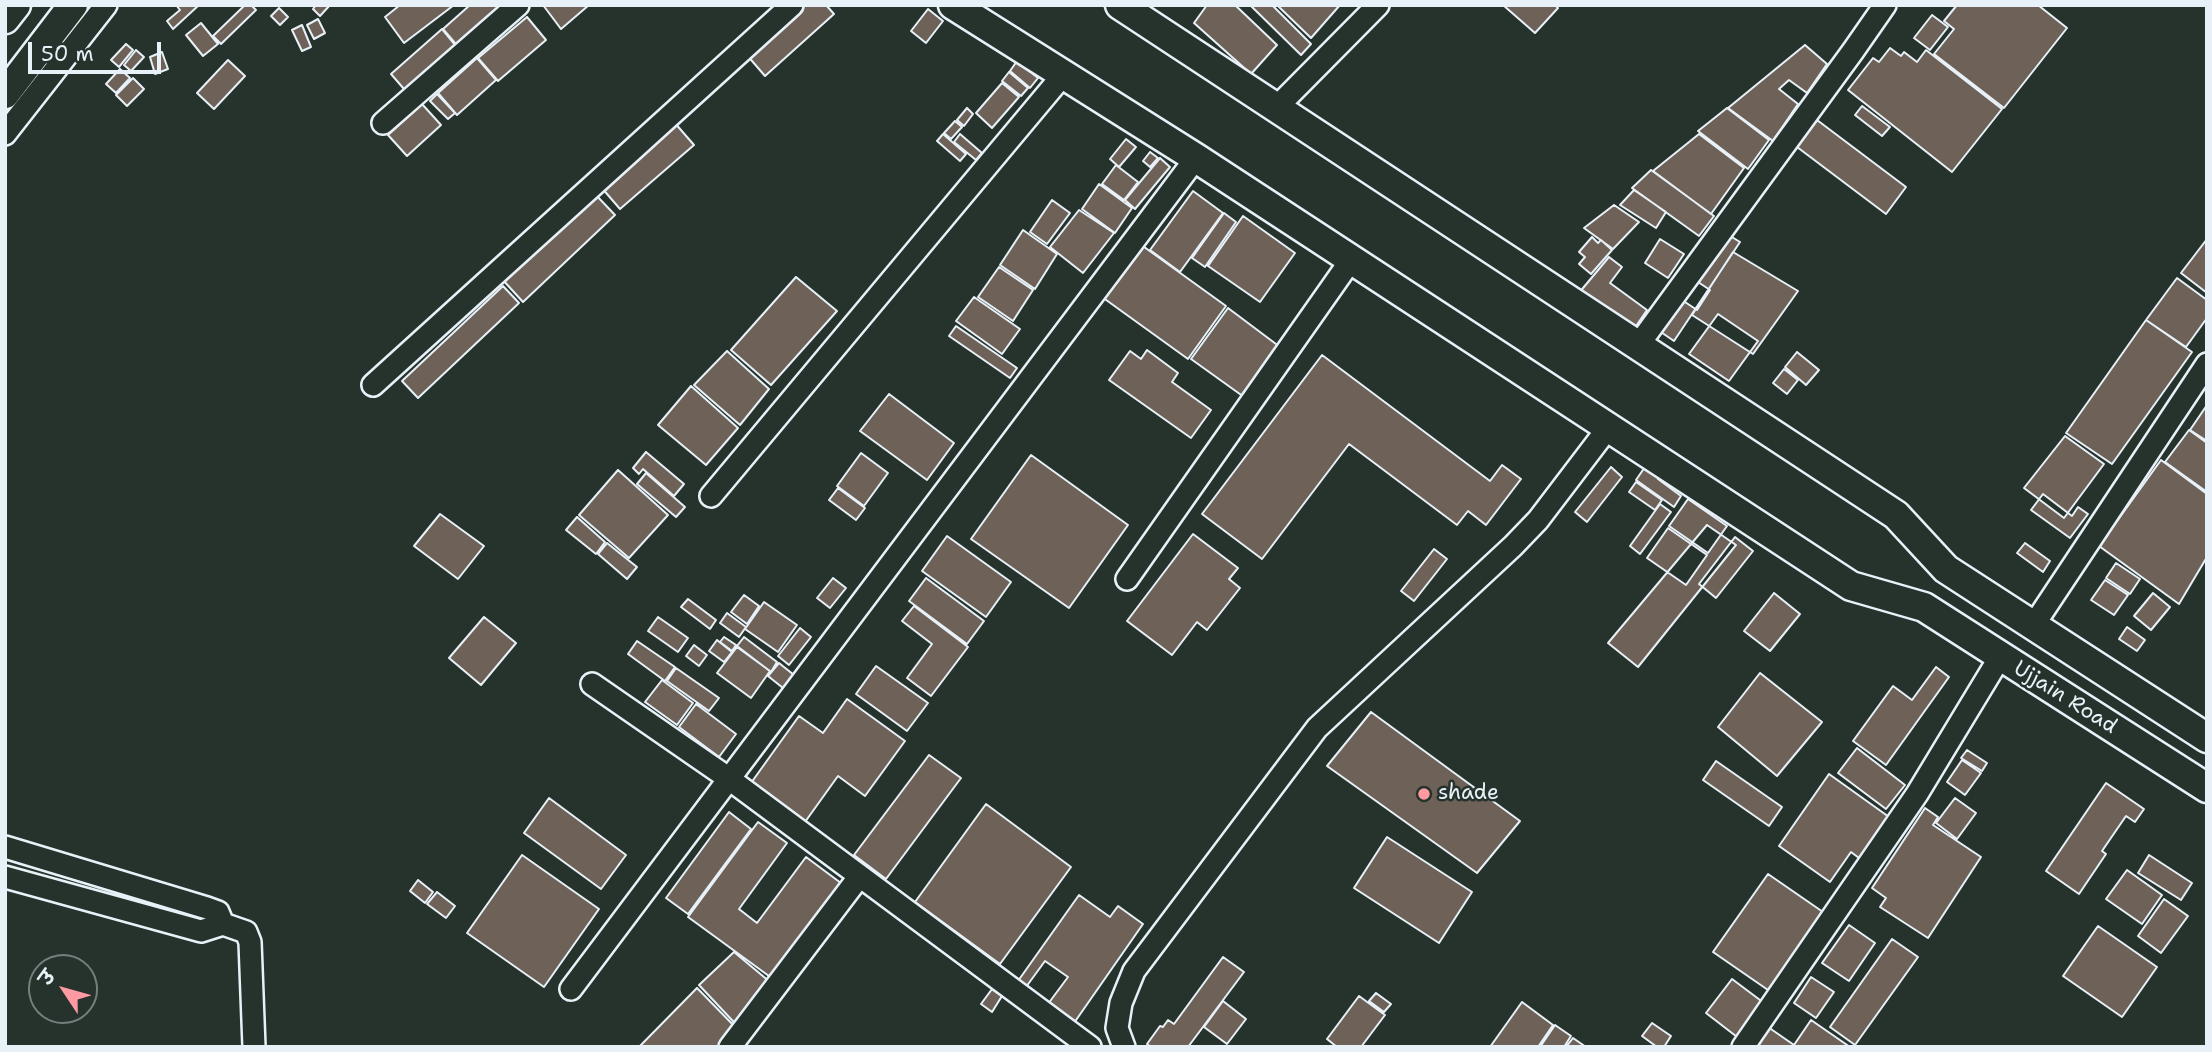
<!DOCTYPE html>
<html>
<head>
<meta charset="utf-8">
<style>
  body { margin:0 }
  #map { position:relative; width:2212px; height:1052px; overflow:hidden; background:#26332d; font-family:"Shantell Sans","Playpen Sans Deva",sans-serif }
  canvas { display:block }
  .frame { position:absolute; inset:0; border:7px solid #e8f1f8; pointer-events:none }
  .north { position:absolute; left:28px; top:954px; width:70px; height:70px; box-sizing:border-box; background:#26332d; border:2px solid #747f7e; border-radius:50%; rotate:306deg; font-size:19px; font-weight:700; line-height:28px; text-align:center; color:#e8f1f8 }
  .north::after { content:''; display:block; margin:auto; width:24px; height:32px; background:#ff9aa2; clip-path:polygon(50% 0,100% 100%,50% 72%,0 100%) }
  .scale { position:absolute; left:28px; top:42px; width:133px; height:32px; box-sizing:border-box; border:4px solid #e8f1f8; border-top:0; padding-left:9px; font-size:21px; line-height:24px; white-space:nowrap; color:#e8f1f8; -webkit-text-stroke:5px #26332d; paint-order:stroke }
</style>
</head>
<body>
<div id="map">
<canvas width="2212" height="1052"></canvas>
<div class="frame"></div>
<div class="north">उ</div>
<div class="scale">50 m</div>
</div>
<script>
const ctx = document.querySelector('canvas').getContext('2d');
ctx.lineJoin = 'round';
function paint(path, color) { ctx.fillStyle = color; ctx.fill(path, 'evenodd'); }
const toPath = rows => new Path2D(rows.map(r => 'M' + r).join(''));
function stroke(path, color, width, dash) { ctx.strokeStyle = color; ctx.lineWidth = width; ctx.lineCap = dash ? 'butt' : 'round'; ctx.setLineDash(dash || []); ctx.stroke(path); }
function label(font, color, halo, rows, align = 'center') {
  ctx.font = font + ' "Shantell Sans",sans-serif'; ctx.lineWidth = 5; ctx.setLineDash([]); ctx.textBaseline = 'middle'; ctx.strokeStyle = halo; ctx.fillStyle = color; for (const [text, x, y, turn = 0] of rows) {
    ctx.save(); ctx.translate(x, y); ctx.rotate((+turn || 0) * Math.PI / 180); ctx.textAlign = isNaN(turn) ? turn : align; if (halo) ctx.strokeText(text, 0, 0); ctx.fillText(text, 0, 0); ctx.restore();
  }
}
const building = toPath([
  [176,5,199,5,173,29,167,21,180,10,176,5],
  [245,5,251,5,256,10,221,44,213,36,245,5],
  [316,5,330,5,320,16,313,9,316,5],
  [400,5,454,5,404,43,385,17,400,5],
  [470,5,511,5,461,50,443,29,470,5],
  [543,5,589,5,561,29,543,5],
  [801,5,826,5,834,14,765,76,746,54,801,5],
  [1207,5,1235,5,1277,45,1251,74,1194,23,1207,5],
  [1250,5,1272,5,1311,44,1301,55,1250,5],
  [1277,5,1340,5,1311,38,1277,5],
  [1503,5,1555,5,1558,8,1535,33,1503,5],
  [1957,5,2038,5,2067,28,2004,108,1934,54,1954,29,1944,21,1957,5],
  [279,8,288,17,280,25,271,16,279,8],
  [928,9,943,21,926,43,911,31,928,9],
  [1932,15,1948,27,1930,50,1914,38,1932,15],
  [527,17,546,40,498,81,478,58,527,17],
  [318,19,325,33,314,39,307,25,318,19],
  [201,23,218,44,203,56,186,35,201,23],
  [302,25,311,47,302,51,292,30,302,25],
  [442,29,461,52,410,96,391,74,442,29],
  [126,44,133,50,119,67,111,60,126,44],
  [1805,45,1827,64,1807,93,1789,80,1779,89,1798,104,1773,141,1728,108,1805,45],
  [1890,48,1901,56,1904,52,1917,62,1926,50,2002,109,1952,172,1848,90,1873,58,1879,62,1890,48],
  [136,50,144,57,131,71,124,65,136,50],
  [162,52,168,69,155,74,150,57,162,52],
  [477,58,496,80,457,115,438,93,477,58],
  [228,60,245,76,214,109,197,93,228,60],
  [1017,61,1038,78,1030,88,1010,71,1017,61],
  [120,69,130,78,116,93,106,84,120,69],
  [1009,72,1028,88,1021,96,1002,81,1009,72],
  [133,78,144,89,127,106,116,95,133,78],
  [1002,83,1019,97,992,128,976,113,1002,83],
  [437,94,455,113,448,119,430,101,437,94],
  [422,104,441,125,407,156,388,135,422,104],
  [1862,106,1890,127,1882,136,1855,115,1862,106],
  [967,108,973,114,964,126,957,120,967,108],
  [1727,108,1769,140,1748,169,1698,131,1727,108],
  [1817,120,1906,187,1886,214,1797,147,1817,120],
  [955,121,962,127,951,139,944,133,955,121],
  [674,122,694,145,620,209,601,187,674,122],
  [943,134,966,154,960,161,937,141,943,134],
  [960,134,982,153,976,160,954,142,960,134],
  [1699,134,1744,168,1711,214,1653,171,1699,134],
  [1126,139,1136,147,1119,167,1110,159,1126,139],
  [1150,152,1158,158,1150,167,1143,161,1150,152],
  [1160,158,1170,167,1135,209,1125,200,1160,158],
  [1116,165,1138,182,1124,200,1102,184,1116,165],
  [1651,170,1714,216,1699,236,1632,188,1651,170],
  [1099,184,1132,208,1115,233,1082,209,1099,184],
  [1634,190,1666,212,1656,228,1620,205,1634,190],
  [1193,191,1223,213,1180,272,1150,250,1193,191],
  [594,193,615,215,523,302,502,279,594,193],
  [1052,200,1070,213,1047,244,1030,232,1052,200],
  [1614,205,1639,222,1613,249,1584,228,1614,205],
  [1079,210,1114,233,1083,273,1050,247,1079,210],
  [1224,213,1236,222,1205,267,1192,258,1224,213],
  [1243,216,1295,253,1260,302,1208,266,1243,216],
  [1023,230,1057,254,1035,289,1000,265,1023,230],
  [1722,231,1740,242,1674,341,1655,328,1722,231],
  [1592,237,1598,243,1601,240,1612,250,1591,274,1579,264,1585,257,1579,252,1592,237],
  [1660,239,1684,254,1668,278,1645,263,1660,239],
  [2207,239,2207,293,2181,273,2207,239],
  [1140,244,1226,306,1188,359,1102,297,1140,244],
  [1733,252,1798,291,1753,354,1692,315,1733,252],
  [1609,257,1622,267,1610,283,1647,310,1632,332,1578,294,1609,257],
  [999,267,1033,290,1013,321,978,297,999,267],
  [796,277,837,311,771,385,731,350,796,277],
  [2177,278,2207,300,2207,318,2186,347,2146,320,2177,278],
  [1695,280,1710,290,1697,310,1682,300,1695,280],
  [503,286,519,303,418,398,402,381,503,286],
  [974,297,1020,329,1002,354,956,321,974,297],
  [1228,308,1280,347,1244,397,1191,359,1228,308],
  [1718,314,1758,341,1729,381,1689,354,1718,314],
  [2146,320,2192,352,2112,464,2066,433,2146,320],
  [956,326,1017,368,1010,378,949,336,956,326],
  [1147,350,1178,373,1172,382,1211,410,1191,438,1109,380,1130,351,1141,359,1147,350],
  [727,351,769,389,740,425,694,385,727,351],
  [1797,352,1819,370,1806,385,1785,367,1797,352],
  [1322,355,1490,481,1502,465,1521,479,1486,525,1468,511,1457,525,1349,444,1262,559,1202,514,1322,355],
  [1784,369,1798,380,1787,394,1773,383,1784,369],
  [691,386,738,428,706,465,658,425,691,386],
  [889,394,954,443,927,480,860,431,889,394],
  [2207,405,2207,441,2190,430,2207,405],
  [2189,430,2207,443,2207,492,2165,462,2189,430],
  [2065,436,2104,464,2064,518,2024,488,2065,436],
  [646,452,684,484,674,496,643,469,639,474,633,468,646,452],
  [861,453,888,473,864,506,837,486,861,453],
  [1031,455,1128,525,1069,608,971,539,1031,455],
  [2161,460,2207,494,2207,557,2179,604,2099,546,2161,460],
  [1647,464,1661,475,1658,479,1681,496,1674,507,1636,480,1647,464],
  [1611,467,1622,477,1587,522,1575,512,1611,467],
  [618,470,668,515,629,558,579,515,618,470],
  [646,473,685,507,676,517,637,484,646,473],
  [1636,482,1662,500,1655,510,1629,492,1636,482],
  [838,488,865,508,856,520,829,500,838,488],
  [2043,494,2072,516,2078,507,2088,514,2070,538,2031,510,2043,494],
  [1688,499,1727,526,1708,553,1669,526,1688,499],
  [1660,504,1671,512,1640,554,1630,546,1660,504],
  [440,514,484,546,458,579,414,546,440,514],
  [577,517,605,542,596,554,566,530,577,517],
  [1707,525,1736,545,1638,667,1608,643,1707,525],
  [1668,528,1707,555,1686,585,1647,558,1668,528],
  [1193,534,1238,568,1229,579,1240,588,1207,630,1197,622,1172,655,1127,621,1193,534],
  [947,536,1011,582,986,617,922,571,947,536],
  [1735,537,1753,551,1716,598,1699,584,1735,537],
  [607,543,637,567,627,579,598,554,607,543],
  [2025,543,2050,561,2043,572,2017,553,2025,543],
  [1434,549,1447,559,1414,601,1401,591,1434,549],
  [2116,563,2140,579,2130,594,2106,578,2116,563],
  [833,578,846,588,830,608,817,598,833,578],
  [926,578,984,621,967,644,909,601,926,578],
  [2105,580,2128,595,2114,615,2091,600,2105,580],
  [1774,593,1800,614,1770,651,1744,631,1774,593],
  [2153,593,2170,607,2151,630,2134,616,2153,593],
  [744,595,759,606,747,624,731,612,744,595],
  [688,599,716,620,710,629,681,607,688,599],
  [764,602,797,625,778,652,745,629,764,602],
  [914,606,968,647,931,696,907,678,932,644,902,621,914,606],
  [727,613,746,627,739,637,720,623,727,613],
  [484,617,516,643,481,685,449,658,484,617],
  [658,617,688,638,678,652,648,631,658,617],
  [2127,627,2145,640,2137,651,2119,639,2127,627],
  [800,628,811,637,789,665,778,656,800,628],
  [724,637,736,645,732,651,720,642,724,637],
  [744,637,777,662,771,672,737,646,744,637],
  [717,640,732,652,724,662,709,651,717,640],
  [637,641,675,667,665,681,628,654,637,641],
  [694,645,707,655,699,666,686,656,694,645],
  [737,647,770,671,751,698,717,673,737,647],
  [779,663,794,675,783,688,768,676,779,663],
  [876,666,928,703,907,731,856,694,876,666],
  [1936,667,1949,677,1886,765,1853,741,1893,686,1912,700,1936,667],
  [676,668,719,698,709,711,667,681,676,668],
  [1760,673,1822,722,1777,776,1718,727,1760,673],
  [662,680,693,703,677,725,645,702,662,680],
  [847,699,905,741,865,796,838,776,805,822,751,783,799,716,823,733,847,699],
  [696,704,736,734,719,757,679,727,696,704],
  [1371,712,1520,821,1477,873,1327,766,1371,712],
  [1857,748,1905,785,1886,809,1838,773,1857,748],
  [1967,750,1987,763,1982,771,1961,758,1967,750],
  [929,755,961,778,886,879,854,855,929,755],
  [1962,760,1981,773,1965,795,1947,782,1962,760],
  [1716,761,1782,807,1769,826,1703,780,1716,761],
  [1829,774,1896,822,1867,864,1851,852,1830,882,1779,846,1829,774],
  [2106,783,2144,809,2135,822,2126,816,2102,851,2106,854,2079,894,2046,871,2106,783],
  [549,798,626,855,601,889,524,833,549,798],
  [1955,798,1976,813,1957,839,1936,823,1955,798],
  [986,804,1071,867,1000,964,915,902,986,804],
  [1925,808,1938,817,1933,825,1981,857,1928,938,1880,907,1886,898,1872,888,1925,808],
  [729,812,751,829,688,914,666,898,729,812],
  [758,822,787,843,739,909,757,923,806,857,853,892,784,987,688,917,758,822],
  [1387,837,1472,892,1439,943,1354,888,1387,837],
  [522,855,599,909,544,987,467,933,522,855],
  [2149,855,2192,883,2181,900,2138,873,2149,855],
  [2127,870,2162,895,2142,924,2106,899,2127,870],
  [1768,874,1823,912,1768,990,1713,952,1768,874],
  [418,880,433,892,425,903,410,891,418,880],
  [437,892,455,906,446,918,427,904,437,892],
  [1079,895,1110,917,1118,906,1143,924,1074,1023,1048,1004,1068,977,1045,961,1026,987,1018,981,1079,895],
  [2164,899,2188,916,2161,953,2138,936,2164,899],
  [1849,925,1875,943,1849,981,1822,963,1849,925],
  [2098,926,2157,967,2122,1017,2063,976,2098,926],
  [1892,939,1918,957,1855,1045,1830,1027,1892,939],
  [734,952,782,992,746,1035,699,985,734,952],
  [1223,957,1244,972,1188,1047,1151,1047,1147,1044,1160,1026,1163,1027,1168,1020,1174,1024,1223,957],
  [1811,977,1834,992,1816,1018,1794,1003,1811,977],
  [1732,979,1768,1006,1741,1040,1706,1013,1732,979],
  [697,988,745,1037,736,1047,639,1047,697,988],
  [992,989,1002,996,992,1012,981,1004,992,989],
  [1376,993,1391,1004,1384,1012,1369,1001,1376,993],
  [1359,996,1385,1015,1361,1047,1337,1047,1327,1039,1359,996],
  [1223,1001,1246,1019,1227,1044,1204,1027,1223,1001],
  [1522,1002,1553,1025,1538,1047,1490,1047,1522,1002],
  [1811,1020,1850,1047,1754,1047,1768,1027,1794,1045,1811,1020],
  [1652,1023,1671,1036,1664,1047,1657,1047,1642,1036,1652,1023],
  [1555,1025,1571,1036,1564,1047,1540,1047,1555,1025],
  [1573,1038,1586,1047,1566,1047,1573,1038]
]);
const minor = toPath([
  [1276,108,1378,5],
  [383,123,518,5],
  [5,134,106,5],
  [1639,344,1853,51,1885,5],
  [373,385,792,5],
  [711,496,1063,75],
  [1127,579,1351,260],
  [2033,626,2207,364],
  [592,684,728,778,1090,1047],
  [5,847,207,908,218,912,223,924],
  [5,877,201,931,223,924,246,932,250,942,254,1047],
  [571,989,1196,158],
  [730,1047,859,877],
  [1124,1047,1117,1028,1121,1003,1134,971,1317,728,1513,546,1538,520,1608,428],
  [1743,1047,1917,794,2000,657]
]);
const major = toPath([
  [953,5,1196,158,1851,586,1924,607,2207,788],
  [1120,5,1896,515,1946,569,2207,738],
  [5,19,16,5],
  [5,94,73,5]
]);
const markers = [
  [1424,794,7,"#ff9aa2"]
];
const streetNames = [
  ["Ujjain Road",2065,698,32]
];
const poiNames = [
  ["shade",1438,794]
];
paint(building, '#6d6158');
stroke(building, '#e8f1f8', 2);
stroke(minor, '#e8f1f8', 26);
stroke(major, '#e8f1f8', 33);
stroke(minor, '#26332d', 21);
stroke(major, '#26332d', 28);
for (const [x, y, r, color] of markers) { const dot = new Path2D(); dot.arc(x, y, r, 0, 2 * Math.PI); ctx.fillStyle = color; ctx.fill(dot); stroke(dot, '#26332d', 2.5); }
label('21px', '#e8f1f8', '#26332d', streetNames);
label('21px', '#e8f1f8', '#26332d', poiNames, 'left');
</script>
</body>
</html>
